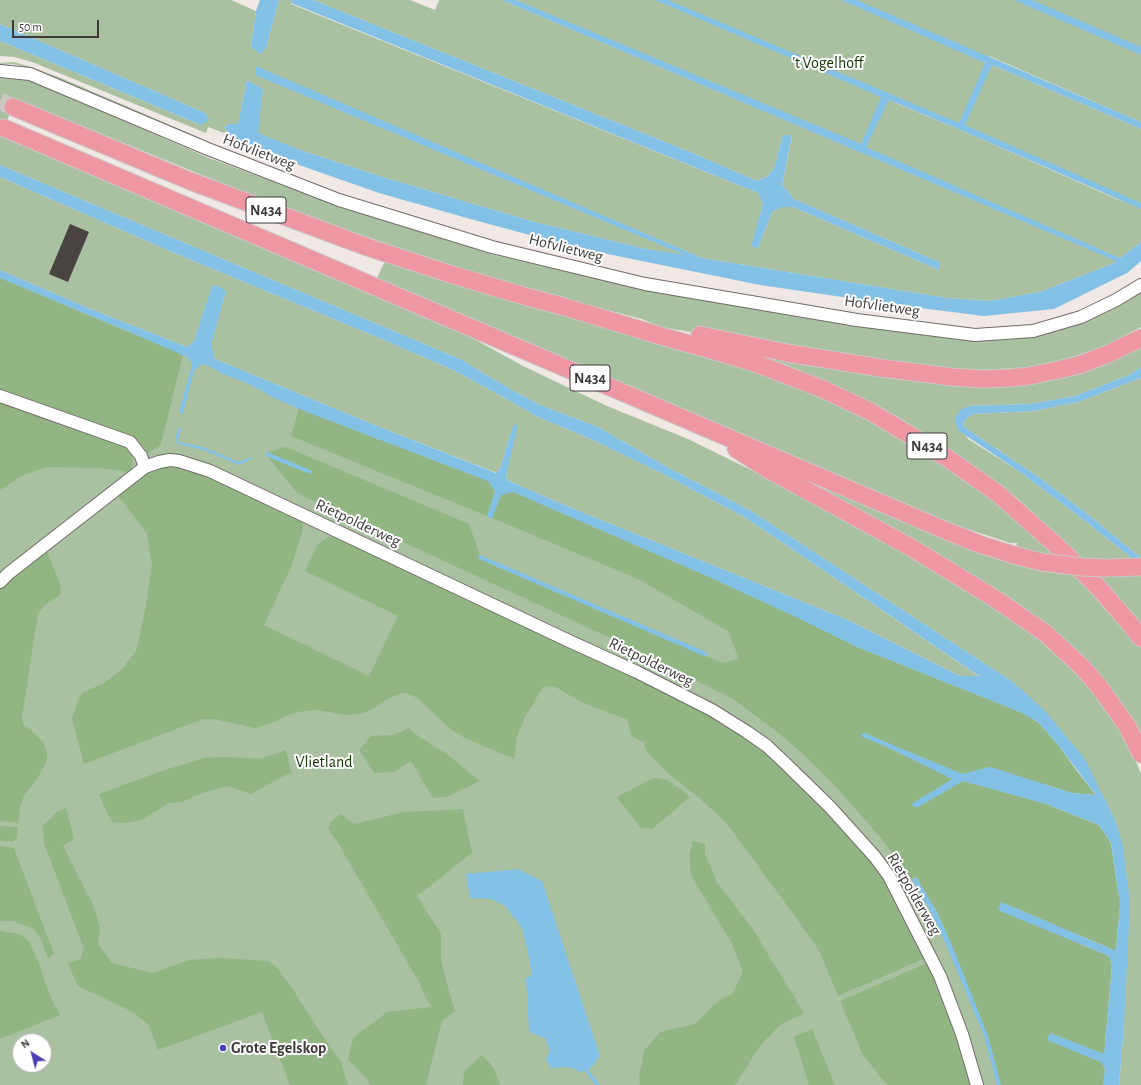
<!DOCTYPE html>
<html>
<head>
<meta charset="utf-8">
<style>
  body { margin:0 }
  #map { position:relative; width:1141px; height:1085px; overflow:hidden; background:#f0e8e5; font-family:"Alegreya Sans",sans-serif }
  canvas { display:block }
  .north { position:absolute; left:12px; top:1033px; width:40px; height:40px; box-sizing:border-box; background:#fff; border:1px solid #b2b0b0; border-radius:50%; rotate:324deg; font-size:11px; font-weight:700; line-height:16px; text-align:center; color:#3e3a39 }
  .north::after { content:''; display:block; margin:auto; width:14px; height:18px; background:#4c3eb5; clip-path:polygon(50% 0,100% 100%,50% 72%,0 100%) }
  .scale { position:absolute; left:12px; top:20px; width:87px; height:18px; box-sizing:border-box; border:2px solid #3e3a39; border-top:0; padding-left:5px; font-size:12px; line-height:14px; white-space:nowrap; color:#3e3a39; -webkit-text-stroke:3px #fff; paint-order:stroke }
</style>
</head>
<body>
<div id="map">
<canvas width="1141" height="1085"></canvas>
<div class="north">N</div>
<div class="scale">50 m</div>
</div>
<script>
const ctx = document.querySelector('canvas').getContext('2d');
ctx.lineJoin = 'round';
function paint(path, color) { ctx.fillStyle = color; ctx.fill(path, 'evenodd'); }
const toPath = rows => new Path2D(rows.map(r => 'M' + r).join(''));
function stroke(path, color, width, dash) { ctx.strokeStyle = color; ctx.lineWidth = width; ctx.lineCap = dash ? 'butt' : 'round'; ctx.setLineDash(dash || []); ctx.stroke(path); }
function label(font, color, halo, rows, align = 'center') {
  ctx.font = font + ' "Alegreya Sans",sans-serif'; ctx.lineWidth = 4; ctx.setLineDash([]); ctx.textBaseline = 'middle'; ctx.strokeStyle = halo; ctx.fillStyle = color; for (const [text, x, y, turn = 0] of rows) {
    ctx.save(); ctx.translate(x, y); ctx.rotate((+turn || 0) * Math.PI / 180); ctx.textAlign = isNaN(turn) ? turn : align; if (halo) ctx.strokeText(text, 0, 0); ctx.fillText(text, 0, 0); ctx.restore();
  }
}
const green = toPath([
  [0,0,231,0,256,11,251,47,266,48,279,0,292,0,291,4,758,193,763,204,760,215,758,248,772,212,783,207,793,207,939,270,939,262,794,199,782,185,792,136,783,135,774,168,768,176,757,181,690,152,313,0,410,0,435,10,439,0,502,0,1117,261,1114,263,1040,292,989,301,947,298,702,258,256,67,256,75,688,256,646,249,531,221,386,178,303,151,257,133,263,89,247,80,238,124,229,124,224,127,230,135,208,127,206,133,32,62,14,57,0,56,0,41,201,125,205,113,0,24],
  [516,0,1141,0,1141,122,989,56,985,62,1141,129,1141,242,1120,258],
  [888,100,959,123,1130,205,963,131],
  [13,62,28,66,61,78,200,138,198,140,26,67,12,64,0,65,0,63],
  [0,77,31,80,209,158,342,207,494,255,653,291,852,326,971,341,1035,337,1081,323,1128,301,1141,291,1141,327,1103,347,1060,361,1024,368,978,370,875,363,661,327,642,319,486,279,271,203,25,103,13,107,4,128,5,137,9,140,361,289,476,340,523,366,607,406,688,439,802,495,968,587,1043,641,1086,679,1121,730,1133,754,1141,774,1141,1085,1119,1085,1124,1026,1116,822,1100,791,1013,682,751,511,667,467,598,427,540,405,515,392,460,359,0,165],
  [0,177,172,252,384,340,453,370,503,397,536,416,593,440,661,473,746,518,980,677,960,676,848,620,562,504,507,480,506,477,513,426,500,469,497,473,377,426,215,359,210,345,226,291,212,287,194,341,187,347,88,308,0,270],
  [385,261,517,303,636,334,766,372,907,437,1008,507,1127,627,1141,647,1141,743,1078,657,776,465,1014,555,1017,543,1010,543,964,528,891,499,376,280],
  [0,274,1029,707,1113,1085,0,1085],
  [20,1041,44,1041,44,1065,20,1065],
  [1141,344,1141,367,1129,375,1075,396,1029,404,970,406,955,418,968,439,1017,470,1072,511,1128,555,1141,569,1141,623,1103,580,1076,553,1017,498,973,465,921,432,855,395,787,365,737,348,980,383],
  [1141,378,1141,558,1095,520,1040,478,967,429,963,424,967,418,973,414,1034,411,1078,402]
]);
const forest = toPath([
  [0,278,183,355,161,444,148,453,141,444,133,437,0,389],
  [0,403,125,447,131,452,133,460,133,465,130,472,98,468,47,467,21,476,0,490],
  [299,409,488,481,495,491,487,516,291,436],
  [286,447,469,524,480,555,478,556,479,559,722,663,739,659,728,631,638,579,492,518,501,495,513,492,559,512,709,577,798,618,857,647,1020,712,1038,722,1059,746,1077,771,1096,795,1072,793,990,767,962,774,864,733,861,734,862,736,889,748,953,779,913,803,918,807,963,781,1046,804,1099,825,1111,843,1120,904,1116,951,1002,902,998,910,1109,956,1112,966,1104,1055,1051,1033,1048,1040,1101,1062,1105,1069,1103,1085,1001,1085,988,1036,953,948,937,912,917,878,913,878,912,880,881,838,829,779,802,753,772,728,733,699,617,641,297,493,268,457,310,474,312,472,310,470,267,452],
  [170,466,178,466,208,476,302,520,303,529,292,565,264,625,369,676,398,616,305,571,317,546,323,540,330,536,405,568,710,714,764,751,800,783,871,861,885,880,926,958,838,996,821,954,811,938,730,828,719,816,698,797,669,774,647,752,644,743,631,735,628,720,581,702,554,686,543,687,525,717,517,736,514,759,463,737,448,727,420,700,410,694,401,693,388,699,367,712,358,714,347,715,317,710,304,711,293,713,272,723,260,727,254,728,214,719,203,719,84,764,72,719,77,703,82,693,104,683,122,669,136,651,146,605,152,565,147,534,130,511,117,495,147,472,160,467],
  [47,551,61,587,61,592,59,596,45,605,38,613,22,718,24,726,32,731,44,743,47,753,47,762,33,785,28,790,24,796,20,807,18,823,0,821,0,590,13,577],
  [408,728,421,738,445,753,480,781,446,797,433,798,411,761,394,772,375,773,359,750,371,736,394,735],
  [286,750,291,772,251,794,227,786,197,795,182,802,169,803,142,820,125,823,112,822,107,813,99,794,162,771,204,758,224,757,260,759],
  [653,778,658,778,668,780,690,797,652,829,641,828,617,797],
  [66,808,74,839,63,846,95,909,100,929,98,944,112,963,153,973,189,960,221,958,269,961,278,969,294,991,322,1035,341,1062,348,1085,290,1085,262,1012,158,1050,149,1025,133,1012,78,986,68,964,80,959,84,949,45,846,42,826,58,811],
  [463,809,472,853,417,896,441,934,441,960,447,984,455,1011,442,1021,426,1085,370,1085,368,1080,348,1059,353,1038,387,1012,432,1007,423,992,420,984,338,843,328,829,332,821,341,814,354,824,404,812],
  [0,826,18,827,17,838,13,842,0,840],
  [693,841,705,844,705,854,717,882,752,928,804,1013,780,1025,759,1047,735,1085,640,1085,639,1078,644,1051,660,1032,695,1024,712,1006,722,999,731,995,736,986,743,971,732,944,691,875,689,856],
  [0,846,14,848,54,954,48,958,40,937,34,929,13,921,0,921],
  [0,931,19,934,29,941,39,964,50,996,60,1015,0,1039],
  [927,963,942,996,958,1037,971,1085,888,1085,880,1077,862,1053,840,1001],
  [812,1029,835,1085,809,1085,794,1037],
  [482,1055,494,1068,500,1085,463,1085,464,1072]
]);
const water = toPath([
  [260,0,279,0,266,48,260,54,251,47,256,11],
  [292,0,313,0,690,152,757,181,768,176,774,168,783,135,792,135,782,185,794,199,939,262,939,270,793,207,783,207,772,212,758,248,751,246,763,204,758,193,291,3],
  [502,0,516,0,861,144,881,97,655,0,668,0,959,123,985,63,841,0,857,0,1141,122,1141,129,992,65,965,125,1141,203,1141,209,963,131,889,100,866,147,1120,258,1141,242,1141,261,1127,273,1054,309,984,316,904,306,760,285,578,248,474,220,379,193,285,160,239,140,230,135,224,127,229,124,238,124,247,80,263,89,258,133,303,151,386,178,531,221,646,249,685,255,255,75,256,66,702,258,947,298,989,301,1040,292,1114,263,1116,261],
  [1014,0,1032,0,1141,47,1141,55],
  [0,24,205,113,209,120,201,125,0,41],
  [0,165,460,359,515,392,540,405,598,427,667,467,751,511,1013,682,1046,712,1084,758,1116,822,1123,846,1130,904,1124,1026,1119,1085,1103,1085,1105,1069,1101,1062,1047,1040,1050,1033,1104,1054,1112,966,1109,956,998,910,1001,902,1116,951,1120,904,1111,843,1099,825,1046,804,963,781,918,807,914,807,912,805,913,803,952,779,889,748,861,736,861,734,864,733,962,774,990,767,1072,793,1096,795,1059,746,1038,722,1020,712,857,647,798,618,709,577,513,492,501,495,492,518,489,518,487,516,495,491,488,481,299,409,272,397,251,385,221,373,211,367,202,364,198,367,194,371,183,413,181,414,179,411,191,369,191,362,187,357,132,333,0,278,0,270,88,308,187,347,194,341,212,286,218,286,226,291,211,345,215,359,377,426,496,473,500,469,513,426,516,423,517,428,506,477,507,480,562,504,848,620,960,676,979,676,746,518,661,473,593,440,536,416,503,397,453,370,384,340,172,252,0,177],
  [1141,367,1141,378,1078,402,1034,411,973,414,967,418,963,424,967,429,1040,478,1095,520,1141,558,1141,569,1128,555,1072,511,1017,470,959,431,956,424,955,418,960,410,970,406,1029,404,1075,396,1129,375],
  [180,428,181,429,178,440,179,442,203,447,239,462,250,457,252,458,252,459,239,465,204,450,178,444,175,439,178,429],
  [267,452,310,470,312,472,310,474,268,457,265,453],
  [480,555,706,652,707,656,704,656,479,559,478,556],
  [518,869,542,881,600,1056,591,1068,581,1072,569,1067,550,1068,546,1059,550,1050,545,1038,529,1032,526,978,532,975,529,958,522,928,505,906,491,899,470,898,466,874],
  [916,877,937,912,953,948,988,1036,1001,1085,997,1085,984,1036,947,947,932,914,912,880]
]);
const stream = toPath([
  [586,1070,598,1085]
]);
const building = toPath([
  [70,224,89,232,68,282,49,274]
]);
const highwayTunnel = toPath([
  [0,101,13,107]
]);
const minor = toPath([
  [0,71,30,74,208,149,339,200,492,247,645,284,857,320,975,335,1033,331,1081,317,1116,300,1141,285],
  [0,396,130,442,141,456,145,467],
  [0,582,9,573,145,467,159,462,170,460,179,461,210,471,567,640,637,672,712,710,747,732,767,746,785,763,830,807,875,857,889,876,940,976,962,1034,977,1085]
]);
const highway = toPath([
  [13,107,190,181,367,247,450,274,524,296,565,307,661,336,715,351,755,363,825,390,871,412,908,434,947,458,997,493,1058,547,1098,587,1130,624,1141,638],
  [4,128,942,529,979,544,1014,555],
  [700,335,787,353,881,368,952,377,982,379,1010,378,1029,376,1058,370,1079,365,1108,354,1141,338],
  [736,449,769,470,848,513,912,548,997,600,1045,633,1081,666,1098,685,1127,726,1141,754]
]);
const highwayBridge = toPath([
  [1014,555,1041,562,1082,567,1106,568,1141,567]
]);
const markers = [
  [223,1048,4,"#4c3eb5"]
];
const shields = [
  [266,210,40],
  [590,378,40],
  [927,446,40]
];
const shieldNames = [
  ["N434",266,210],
  ["N434",590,378],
  ["N434",927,446]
];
const parkNames = [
  ["'t Vogelhoff",828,63],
  ["Vlietland",324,762]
];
const streetNames = [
  ["Hofvlietweg",259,152,21],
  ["Hofvlietweg",566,248,14],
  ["Hofvlietweg",882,306,8],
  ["Rietpolderweg",358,523,25],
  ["Rietpolderweg",651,662,26],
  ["Rietpolderweg",914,894,60]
];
const poiNames = [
  ["Grote Egelskop",231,1048]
];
paint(green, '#a9c1a0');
paint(forest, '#91b683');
paint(water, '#82c1e5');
stroke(stream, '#82c1e5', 3.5);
paint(building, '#494341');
stroke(highwayTunnel, '#ccc5c3', 17, [17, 8]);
stroke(minor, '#726b69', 14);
stroke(highway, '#c9c8c8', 19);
stroke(minor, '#fff', 12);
stroke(highway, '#ee97a3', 17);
stroke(highwayBridge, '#c9c8c8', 19, []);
stroke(highwayBridge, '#ee97a3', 17);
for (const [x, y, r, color] of markers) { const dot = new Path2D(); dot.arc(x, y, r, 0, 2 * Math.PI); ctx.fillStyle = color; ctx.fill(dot); stroke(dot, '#fff', 1.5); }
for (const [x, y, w] of shields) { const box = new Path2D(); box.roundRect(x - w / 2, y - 13, w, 26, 3); ctx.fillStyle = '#fff'; ctx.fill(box); stroke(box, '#3e3a39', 1); }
label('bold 15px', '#3e3a39', null, shieldNames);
label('16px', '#113500', '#fff', parkNames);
label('16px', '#3e3a39', '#fff', streetNames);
label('bold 16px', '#3e3a39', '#fff', poiNames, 'left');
</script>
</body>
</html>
